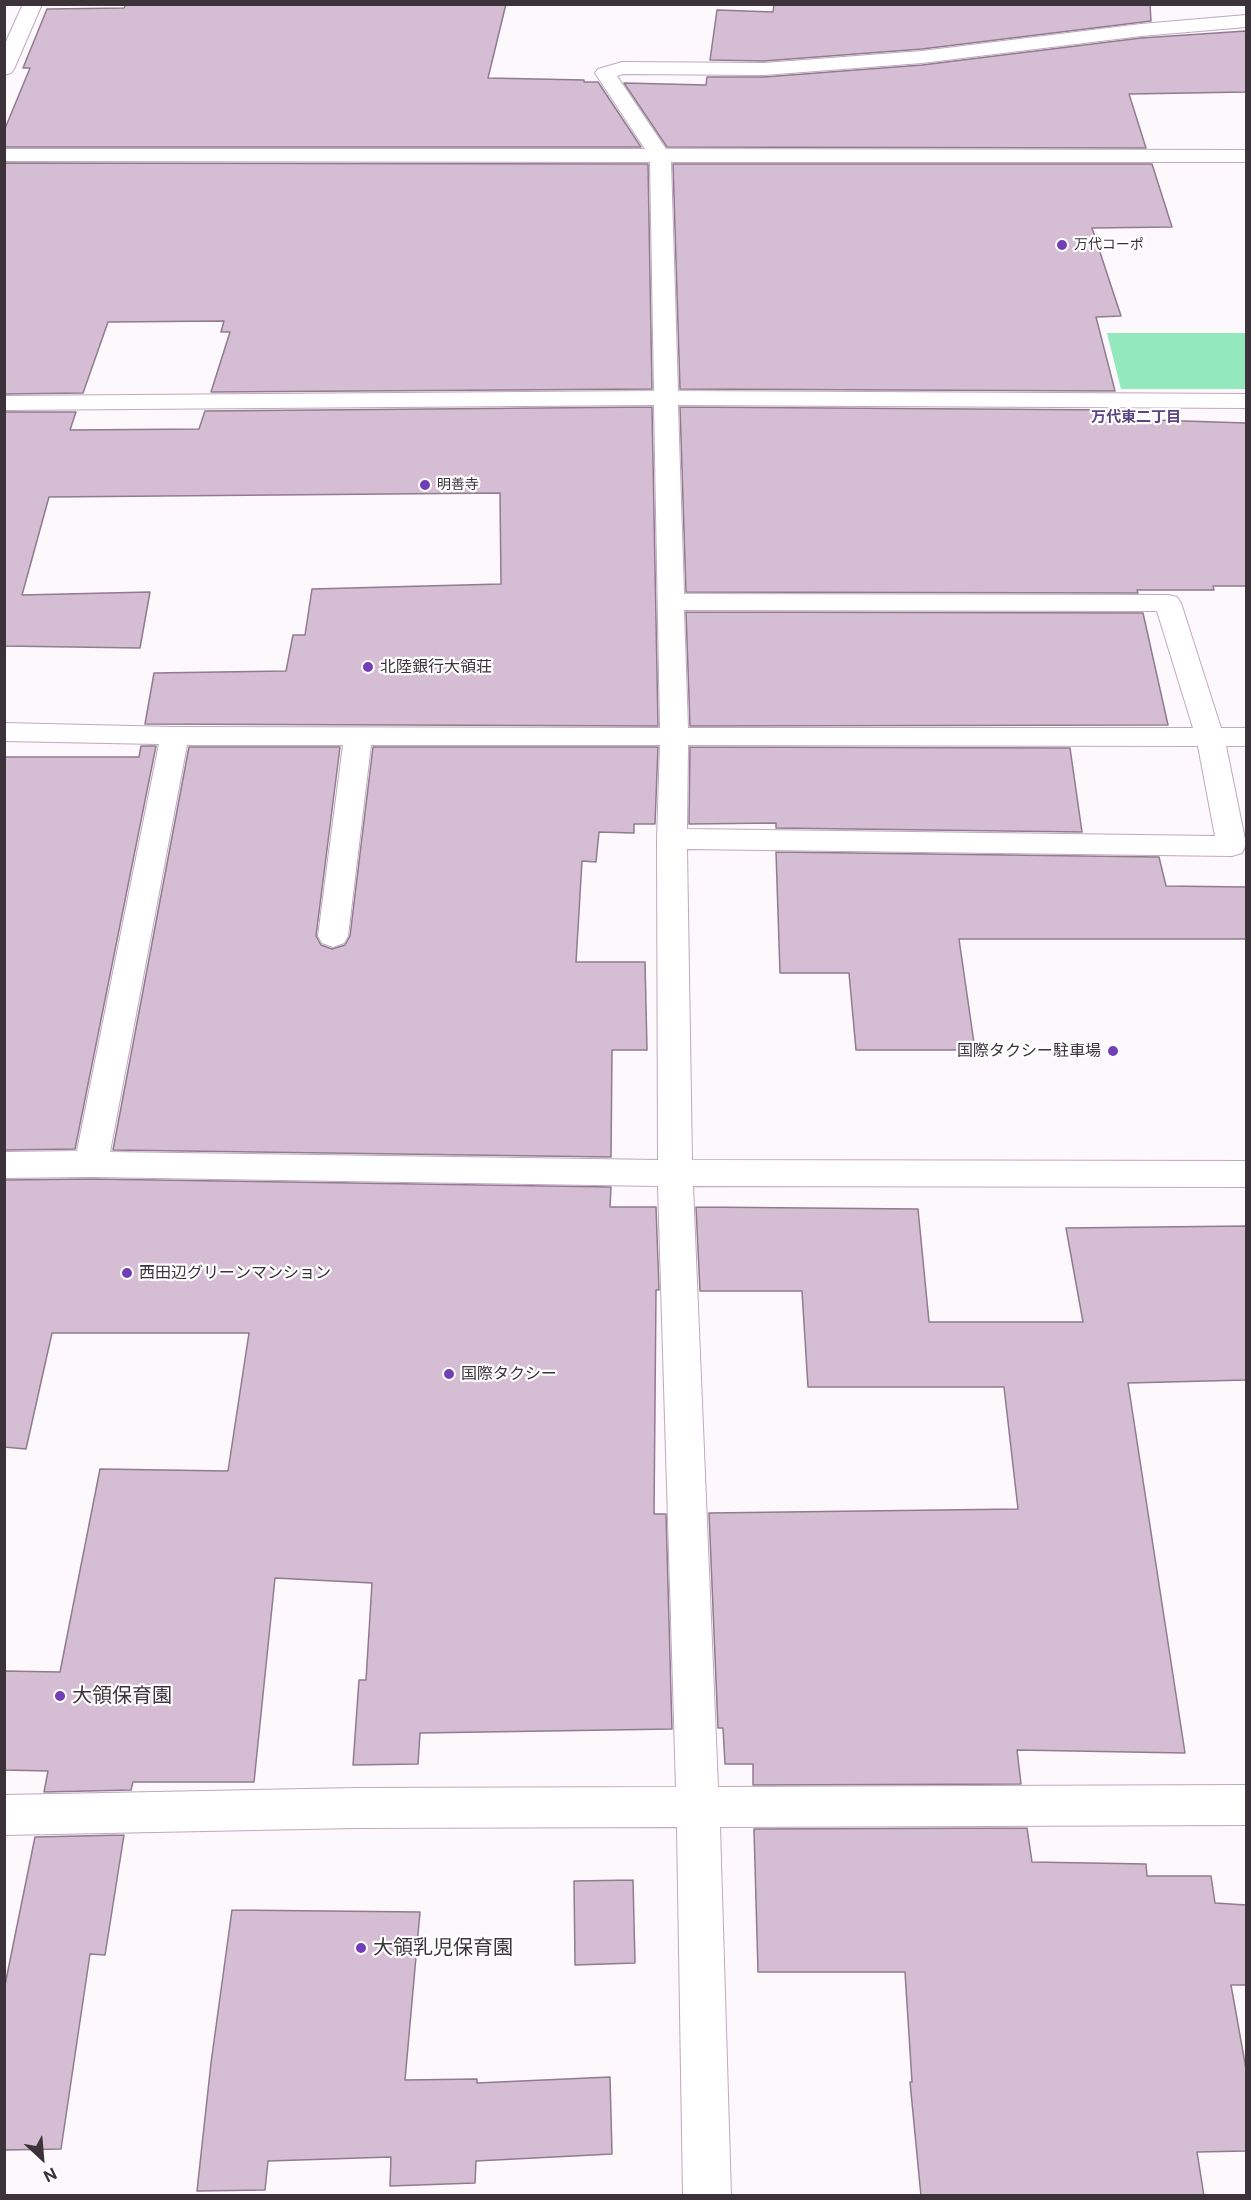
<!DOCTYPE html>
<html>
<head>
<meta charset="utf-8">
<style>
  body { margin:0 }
  #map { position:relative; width:1251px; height:2200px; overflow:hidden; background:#fcf8fc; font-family:"Public Sans",sans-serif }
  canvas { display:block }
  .frame { position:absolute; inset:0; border:6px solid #3b323a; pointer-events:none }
  .north { position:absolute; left:12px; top:2128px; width:60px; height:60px; -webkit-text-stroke:4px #fff; paint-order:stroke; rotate:154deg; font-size:16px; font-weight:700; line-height:24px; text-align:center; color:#3b323a }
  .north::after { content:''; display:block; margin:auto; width:21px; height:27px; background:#3b323a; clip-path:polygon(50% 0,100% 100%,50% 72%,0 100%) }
</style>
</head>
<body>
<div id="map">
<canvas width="1251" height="2200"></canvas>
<div class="frame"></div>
<div class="north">N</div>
</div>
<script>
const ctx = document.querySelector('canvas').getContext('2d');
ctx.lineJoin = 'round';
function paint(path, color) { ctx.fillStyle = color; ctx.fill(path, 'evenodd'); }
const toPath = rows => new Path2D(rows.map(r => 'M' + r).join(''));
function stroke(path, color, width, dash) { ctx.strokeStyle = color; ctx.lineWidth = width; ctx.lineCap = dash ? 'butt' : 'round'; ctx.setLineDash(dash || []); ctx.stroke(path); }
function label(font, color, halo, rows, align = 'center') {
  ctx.font = font + ' "Public Sans","Noto Sans JP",sans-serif'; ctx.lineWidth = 4.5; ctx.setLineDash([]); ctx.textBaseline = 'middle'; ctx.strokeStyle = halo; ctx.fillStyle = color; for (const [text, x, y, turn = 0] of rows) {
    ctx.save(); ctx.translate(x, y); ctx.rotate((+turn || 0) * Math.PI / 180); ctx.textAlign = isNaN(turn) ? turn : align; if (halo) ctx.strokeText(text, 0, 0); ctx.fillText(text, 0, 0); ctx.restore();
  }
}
const green = toPath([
  [1107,333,1246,333,1246,389,1121,389]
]);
const building = toPath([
  [126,4,506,4,488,78,584,80,584,82,598,82,641,147,4,147,4,131,30,68,23,68,47,9,124,8,126,4],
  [774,4,1150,4,1151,21,922,49,764,61,710,60,717,10,773,12,774,4],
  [1246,31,1246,92,1129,94,1146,148,667,147,624,83,706,85,707,77,764,77,922,65,1141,38,1246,31],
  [4,163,648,164,652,389,211,392,230,332,221,332,224,321,108,322,83,393,4,394,4,163],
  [673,164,1152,164,1172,227,1092,228,1121,316,1096,317,1115,391,680,389,673,164],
  [652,407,658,726,145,724,154,673,286,671,293,635,305,635,312,589,501,584,500,493,49,497,22,595,150,592,140,648,4,646,4,412,76,412,70,430,199,429,205,411,652,407],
  [680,407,1120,410,1123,419,1246,423,1246,586,1213,586,1214,590,1137,590,1138,593,686,592,680,407],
  [686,612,1143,613,1168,725,690,726,686,612],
  [141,746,156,746,75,1149,4,1150,4,757,139,757,141,746],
  [189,747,340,747,316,936,321,945,332,949,345,945,350,936,373,747,658,747,655,824,634,824,634,833,599,832,596,862,582,861,576,962,645,962,647,1050,612,1050,611,1157,113,1150,189,747],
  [690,747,1070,748,1082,832,776,828,776,823,689,824,690,747],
  [776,852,1159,857,1166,886,1246,887,1246,939,959,939,975,1050,856,1050,849,973,780,973,776,852],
  [91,1179,611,1187,610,1207,656,1207,659,1290,656,1290,654,1514,666,1514,672,1729,420,1733,418,1764,353,1765,359,1680,366,1680,372,1583,275,1578,254,1782,133,1782,131,1790,44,1792,48,1771,4,1770,4,1671,60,1672,100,1469,228,1471,249,1333,52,1333,26,1449,4,1447,4,1180,91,1179],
  [696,1207,918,1209,929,1322,1083,1322,1066,1228,1246,1226,1246,1380,1128,1383,1185,1753,1017,1750,1021,1784,753,1785,753,1764,725,1764,723,1728,718,1728,709,1513,1018,1509,1004,1387,808,1387,802,1291,700,1291,696,1207],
  [1027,1828,1032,1862,1146,1864,1147,1876,1211,1876,1215,1903,1246,1905,1246,1985,1231,1985,1246,2069,1246,2151,1197,2152,1204,2196,921,2196,910,2082,912,2082,905,1972,758,1972,754,1829,1027,1828],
  [124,1835,105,1955,90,1954,61,2149,4,2150,4,1990,35,1837,124,1835],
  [633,1880,635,1963,575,1965,574,1881,633,1880],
  [232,1910,420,1912,405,2080,477,2079,477,2083,610,2077,612,2154,476,2161,475,2183,390,2186,391,2157,268,2161,265,2190,197,2191,211,2063,232,1910]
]);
const street = toPath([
  [23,4,42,4,14,69,11,73,4,75,4,46,23,4],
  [1246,15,1246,27,1141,36,922,63,764,75,623,74,617,76,666,149,1246,150,1246,162,671,162,678,391,1246,394,1246,408,678,405,684,594,1168,595,1177,597,1181,603,1221,728,1246,728,1246,746,1226,746,1246,844,1242,853,1232,856,687,849,692,1160,1246,1161,1246,1187,693,1186,718,1787,1246,1785,1246,1825,720,1827,731,2196,683,2196,677,1827,356,1828,4,1835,4,1795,356,1788,676,1787,658,1186,91,1177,4,1178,4,1152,77,1151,159,744,4,741,4,723,175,727,660,728,654,405,4,410,4,396,654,391,650,162,4,161,4,149,645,149,595,73,598,69,622,62,764,63,922,51,1141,24,1246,15],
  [684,610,1157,611,1193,728,688,728,684,610],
  [187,745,343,745,318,936,322,943,333,947,344,943,348,936,371,745,660,745,657,839,658,1160,110,1152,187,745],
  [688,745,1198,746,1215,836,687,829,688,745]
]);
const markers = [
  [1062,245,6,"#713eb5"],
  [425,485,6,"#713eb5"],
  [368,667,6,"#713eb5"],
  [1113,1051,6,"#713eb5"],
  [127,1273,6,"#713eb5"],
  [449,1374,6,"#713eb5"],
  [60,1696,6,"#713eb5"],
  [361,1948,6,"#713eb5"]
];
const farPoinames = [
  ["万代コーポ",1074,245],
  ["明善寺",437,485]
];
const farNeighbourhoodnames = [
  ["万代東二丁目",1136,417]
];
const poiNames = [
  ["北陸銀行大領荘",380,667],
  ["国際タクシー駐車場",1101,1051,"right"],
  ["西田辺グリーンマンション",139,1273],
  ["国際タクシー",461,1374]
];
const nearPoinames = [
  ["大領保育園",72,1696],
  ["大領乳児保育園",373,1948]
];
paint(green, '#93e9bb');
paint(building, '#d5bed4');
stroke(building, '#907b8f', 1.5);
stroke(street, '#bfa9be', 2);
paint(street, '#fff');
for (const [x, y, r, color] of markers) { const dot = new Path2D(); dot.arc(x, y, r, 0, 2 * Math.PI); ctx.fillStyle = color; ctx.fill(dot); stroke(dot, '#fff', 2); }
label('14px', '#3b323a', '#fff', farPoinames, 'left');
label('bold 15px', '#5b4582', '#fff', farNeighbourhoodnames);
label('16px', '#3b323a', '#fff', poiNames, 'left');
label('20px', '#3b323a', '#fff', nearPoinames, 'left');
</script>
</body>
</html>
